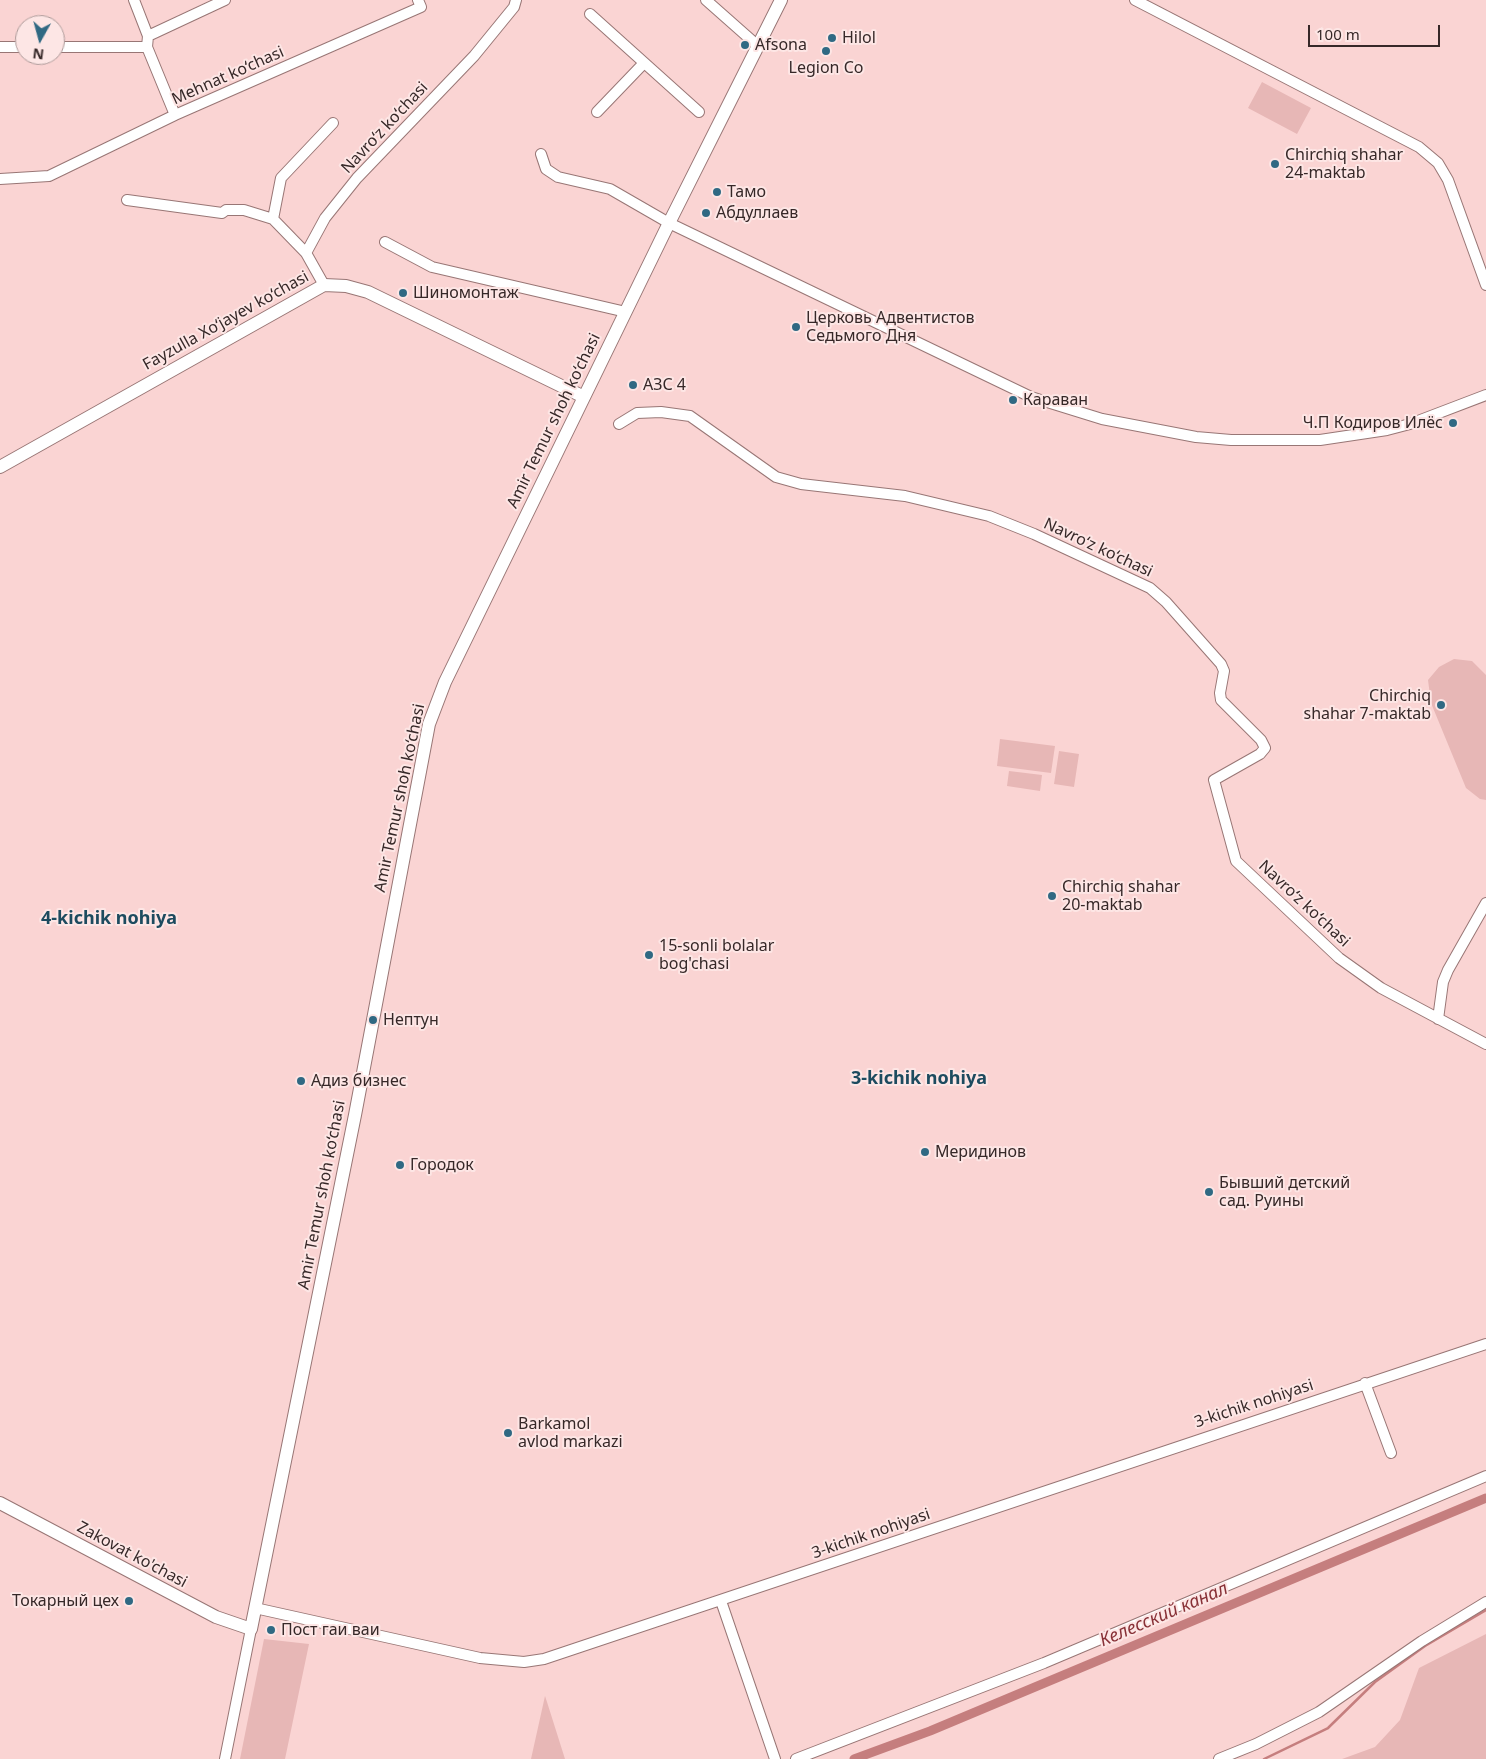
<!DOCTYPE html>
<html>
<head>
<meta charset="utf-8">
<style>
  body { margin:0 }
  #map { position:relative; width:1486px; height:1759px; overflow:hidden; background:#fad4d3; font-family:"Noto Sans",sans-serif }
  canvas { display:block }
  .north { position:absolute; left:15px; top:15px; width:50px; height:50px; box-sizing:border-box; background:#fde6e5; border:1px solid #ad9a99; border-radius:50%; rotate:187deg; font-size:14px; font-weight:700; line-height:20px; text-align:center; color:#362828 }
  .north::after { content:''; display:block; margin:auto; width:18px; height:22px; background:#306983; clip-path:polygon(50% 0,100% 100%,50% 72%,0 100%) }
  .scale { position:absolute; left:1308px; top:25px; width:132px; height:22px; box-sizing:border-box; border:2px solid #362828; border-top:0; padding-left:6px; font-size:15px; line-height:18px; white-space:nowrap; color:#362828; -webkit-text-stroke:4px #fde6e5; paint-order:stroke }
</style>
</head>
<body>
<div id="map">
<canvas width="1486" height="1759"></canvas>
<div class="north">N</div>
<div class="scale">100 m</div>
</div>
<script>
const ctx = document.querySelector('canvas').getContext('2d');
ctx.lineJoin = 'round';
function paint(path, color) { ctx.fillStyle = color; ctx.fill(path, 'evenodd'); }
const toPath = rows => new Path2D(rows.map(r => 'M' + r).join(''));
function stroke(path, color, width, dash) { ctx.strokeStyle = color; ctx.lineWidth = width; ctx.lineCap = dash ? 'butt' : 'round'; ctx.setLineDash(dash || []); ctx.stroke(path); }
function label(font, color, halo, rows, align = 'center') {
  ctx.font = font + ' "Noto Sans",sans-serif'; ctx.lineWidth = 4; ctx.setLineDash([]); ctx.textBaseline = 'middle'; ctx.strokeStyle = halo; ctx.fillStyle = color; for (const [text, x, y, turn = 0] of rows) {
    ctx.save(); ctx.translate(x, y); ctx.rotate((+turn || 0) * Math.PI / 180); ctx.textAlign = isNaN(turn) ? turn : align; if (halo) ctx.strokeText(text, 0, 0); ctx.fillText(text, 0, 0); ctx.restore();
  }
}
const green = toPath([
  [1262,82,1311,108,1297,134,1248,108],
  [1454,659,1472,661,1486,675,1486,800,1480,799,1466,788,1431,703,1428,680,1439,667],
  [1000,739,1055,746,1051,773,997,766],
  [1059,751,1079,754,1074,787,1054,784],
  [1009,771,1042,775,1040,791,1007,786],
  [1486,1634,1486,1759,1342,1759,1375,1747,1400,1720,1419,1668],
  [264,1639,309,1644,285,1759,240,1759],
  [545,1696,547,1702,565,1759,531,1759]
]);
const stream = toPath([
  [1264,1759,1328,1728,1375,1682,1425,1646,1486,1610]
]);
const canal = toPath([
  [854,1759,930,1731,1486,1498]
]);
const minor = toPath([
  [134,0,148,36,147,47,175,115],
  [706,0,758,46],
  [1135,0,1419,147,1438,163,1448,180,1486,285],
  [590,14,699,112],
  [148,36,225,0],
  [0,47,25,47],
  [55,47,147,47],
  [597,112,644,63],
  [541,154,546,169,558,177,610,189,669,223,1031,397,1102,419,1196,437,1231,440,1320,440,1387,430,1410,424,1486,395],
  [0,179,49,176,175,115,421,7,418,0],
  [127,200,222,213,226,210,244,210,273,219],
  [385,242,432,267,626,312],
  [306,253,273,219,281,178,333,123],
  [324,285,306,253,325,218,357,178,474,56,514,7,516,0],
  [619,424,637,413,661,412,690,416,776,477,801,484,905,496,989,516,1034,534,1150,588,1166,602,1221,664,1224,671,1220,693,1221,700,1261,740,1265,748,1260,754,1214,780,1236,861,1339,958,1381,988,1486,1044],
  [1438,1019,1443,982,1448,970,1486,903],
  [1365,1383,1391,1453],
  [721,1601,775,1759],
  [255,1608,480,1658,524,1662,544,1659,1486,1344],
  [225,1759,251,1629],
  [796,1759,1044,1663,1486,1476],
  [1219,1759,1256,1744,1319,1712,1422,1641,1486,1602]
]);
const major = toPath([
  [0,467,324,285,346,286,368,292,584,397],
  [0,1503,216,1617,251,1629,355,1115,429,724,445,682,669,223,781,0]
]);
const markers = [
  [832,38,5,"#306983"],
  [745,45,5,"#306983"],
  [826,51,5,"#306983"],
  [1275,164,5,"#306983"],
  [717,192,5,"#306983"],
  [706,213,5,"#306983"],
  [403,293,5,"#306983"],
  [796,327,5,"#306983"],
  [633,385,5,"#306983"],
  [1013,400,5,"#306983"],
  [1453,423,5,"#306983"],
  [1441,705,5,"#306983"],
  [1052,896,5,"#306983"],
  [649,955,5,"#306983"],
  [373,1020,5,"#306983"],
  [301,1081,5,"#306983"],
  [925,1152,5,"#306983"],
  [400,1165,5,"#306983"],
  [1209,1192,5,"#306983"],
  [508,1433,5,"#306983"],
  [129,1601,5,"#306983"],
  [271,1630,5,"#306983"]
];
const poiNames = [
  ["Hilol",842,38],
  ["Afsona",755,45],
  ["Legion Co",826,68,"center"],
  ["Chirchiq shahar",1285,155],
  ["24-maktab",1285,173],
  ["Тамо",727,192],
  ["Абдуллаев",716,213],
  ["Шиномонтаж",413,293],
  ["Церковь Адвентистов",806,318],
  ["Седьмого Дня",806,336],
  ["АЗС 4",643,385],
  ["Караван",1023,400],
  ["Ч.П Кодиров Илёс",1443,423,"right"],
  ["Chirchiq",1431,696,"right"],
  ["shahar 7-maktab",1431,714,"right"],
  ["Chirchiq shahar",1062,887],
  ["20-maktab",1062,905],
  ["15-sonli bolalar",659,946],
  ["bog'chasi",659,964],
  ["Нептун",383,1020],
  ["Адиз бизнес",311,1081],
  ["Меридинов",935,1152],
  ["Городок",410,1165],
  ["Бывший детский",1219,1183],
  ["сад. Руины",1219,1201],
  ["Barkamol",518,1424],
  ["avlod markazi",518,1442],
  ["Токарный цех",119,1601,"right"],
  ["Пост гаи ваи",281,1630]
];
const streetNames = [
  ["Mehnat ko‘chasi",228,76,-24],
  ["Navro‘z ko‘chasi",385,128,-47],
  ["Fayzulla Xo‘jayev ko‘chasi",226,321,-29],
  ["Amir Temur shoh ko‘chasi",554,421,-64],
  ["Navro‘z ko‘chasi",1098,548,25],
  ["Amir Temur shoh ko‘chasi",400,798,-78],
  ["Navro‘z ko‘chasi",1304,904,43],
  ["Amir Temur shoh ko‘chasi",322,1195,-79],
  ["3-kichik nohiyasi",1254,1404,-18],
  ["3-kichik nohiyasi",871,1534,-19],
  ["Zakovat ko'chasi",132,1555,28]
];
const neighbourhoodNames = [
  ["4-kichik nohiya",109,919],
  ["3-kichik nohiya",919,1079]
];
const waterNames = [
  ["Келесский канал",1164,1615,-23]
];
paint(green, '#e7b7b6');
stroke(stream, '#c57e7e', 2.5);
stroke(canal, '#c57e7e', 9);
stroke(minor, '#987675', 12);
stroke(major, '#987675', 14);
stroke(minor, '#fff', 10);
stroke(major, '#fff', 12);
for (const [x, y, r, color] of markers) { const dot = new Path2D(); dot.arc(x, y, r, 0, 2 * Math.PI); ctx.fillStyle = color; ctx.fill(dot); stroke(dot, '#fde6e5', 2); }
label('16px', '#362828', '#fde6e5', poiNames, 'left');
label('16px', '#362828', '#fde6e5', streetNames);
label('bold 18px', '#1d4b5f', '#fde6e5', neighbourhoodNames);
label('italic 18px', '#883137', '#fde6e5', waterNames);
</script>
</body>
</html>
